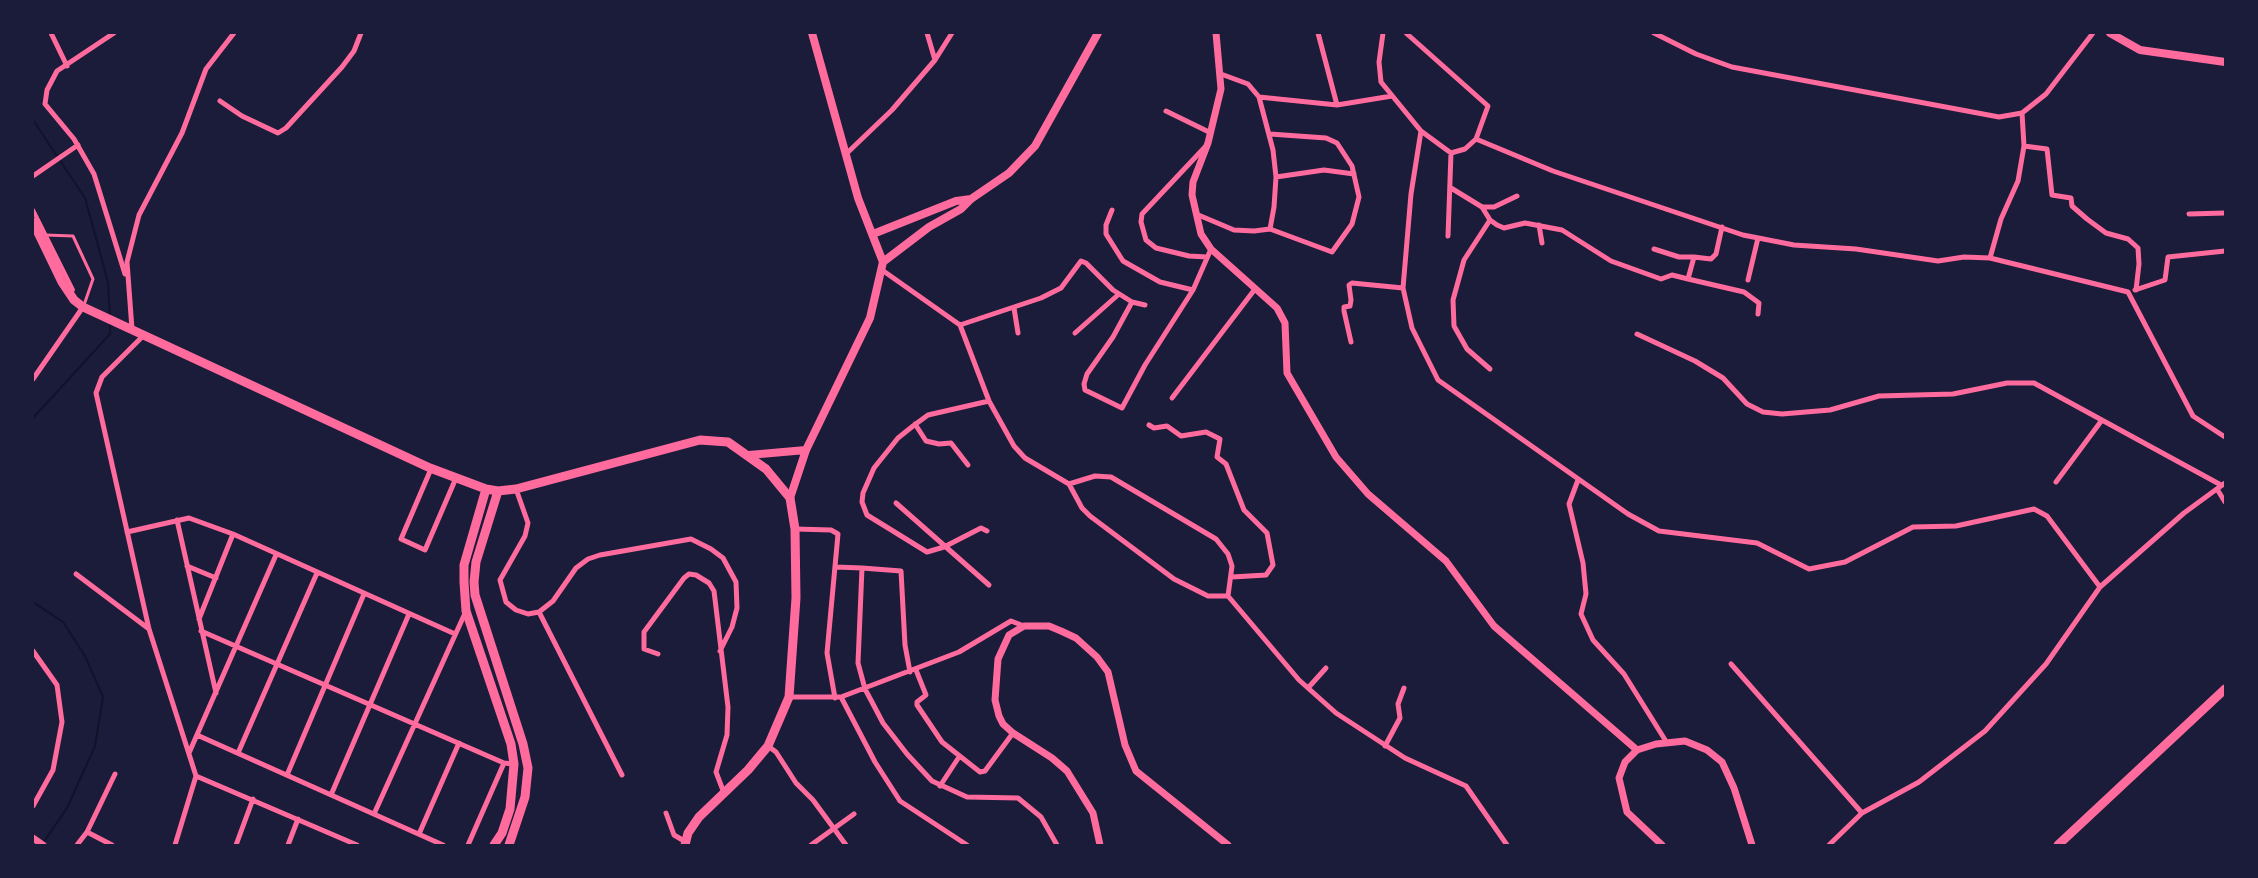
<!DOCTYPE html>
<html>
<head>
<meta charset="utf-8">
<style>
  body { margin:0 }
  #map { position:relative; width:2258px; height:878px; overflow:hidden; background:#1b1b3a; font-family:"PT Sans Narrow",sans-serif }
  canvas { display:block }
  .frame { position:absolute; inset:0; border:34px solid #1b1b3a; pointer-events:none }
</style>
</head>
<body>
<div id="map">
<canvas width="2258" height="878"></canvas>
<div class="frame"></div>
</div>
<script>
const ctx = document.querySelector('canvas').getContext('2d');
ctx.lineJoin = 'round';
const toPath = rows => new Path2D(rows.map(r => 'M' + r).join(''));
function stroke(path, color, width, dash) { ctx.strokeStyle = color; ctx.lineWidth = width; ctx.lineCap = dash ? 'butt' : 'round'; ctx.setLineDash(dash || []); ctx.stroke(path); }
const stream = toPath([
  [33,120,85,198,108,282,110,316],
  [33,418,110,334,110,322],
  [33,602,63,622,85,656,103,697,95,746,67,808,43,843]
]);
const service = toPath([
  [45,235,73,236,93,279,84,305]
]);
const pedestrian = toPath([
  [33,210,73,290]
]);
const minor = toPath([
  [51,33,67,66],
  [114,33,57,71,47,90,45,104,74,139,94,174,125,274],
  [927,33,935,60],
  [1318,33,1337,105],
  [1383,33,1379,62,1381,82,1421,131,1451,153,1465,149,1476,139,1488,106,1406,33],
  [1654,33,1696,54,1732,67,1999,117,2022,113,2046,94,2093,33],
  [1259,97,1337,105,1392,96],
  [220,101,242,116,278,133,286,128,342,67,354,51,361,33],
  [1166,111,1211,133],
  [1421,131,1411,194,1403,288,1412,328,1438,380,1628,514,1659,531,1757,543,1809,569,1845,562,1913,527,1956,526,2034,509,2047,516,2100,587],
  [1476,139,1553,171,1743,235,1794,245,1856,249,1938,261,1964,257,1990,258,2128,292,2193,416,2225,437],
  [2024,146,2047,149,2052,195,2071,198,2072,206,2087,219,2106,233,2128,239,2138,248,2139,264,2136,290],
  [1205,147,1142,214,1141,222,1146,240,1156,248,1189,256,1207,257],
  [845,155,892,110,935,60,952,33],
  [33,176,78,145],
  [1276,177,1324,170,1354,174],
  [1451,188,1482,207,1490,220,1497,225,1504,228,1525,223,1562,230,1611,261,1661,279,1672,275,1688,279,1694,257,1711,259,1716,254,1722,227],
  [1483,207,1494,207,1517,196],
  [1112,210,1106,225,1106,234,1123,261,1160,282,1193,290],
  [1196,214,1234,230,1254,231,1270,229,1274,207,1276,177,1273,150,1259,97,1248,84,1221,74],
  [2189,214,2225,213],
  [1539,225,1542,243],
  [1270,229,1332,252,1352,224,1359,197,1352,166,1337,143,1326,138,1270,134],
  [1448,236,1451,153],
  [1654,249,1679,257,1694,257],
  [1990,258,2001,219,2018,181,2024,146,2022,113],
  [882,270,960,325,989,401,1014,446,1025,458,1069,484,1082,508,1090,516,1174,579,1208,596,1228,596,1299,680,1336,713,1405,758,1466,786,1507,845],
  [1688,279,1744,292,1759,303,1758,314],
  [1748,280,1758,238],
  [2135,290,2165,280,2168,257,2225,251],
  [1132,302,1113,337,1087,374,1084,384,1085,390,1122,408,1145,365,1193,290,1211,249],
  [1132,302,1145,305],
  [1014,308,1018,333],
  [960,325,1041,298,1061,288,1081,261,1086,263,1113,290,1132,302],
  [132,329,127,262,139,215,182,133,206,69,234,33],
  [1075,333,1119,294],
  [1637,334,1695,361,1723,378,1747,404,1763,412,1782,414,1830,410,1879,396,1953,394,2007,383,2034,383,2221,485],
  [143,336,102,377,96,393,149,629,196,776],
  [1351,342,1344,311,1344,307,1350,306,1351,300,1349,285,1352,283,1403,288],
  [1490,369,1467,349,1454,326,1453,300,1464,260,1490,220],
  [33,379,83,307],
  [1172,398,1255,289],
  [915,424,926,441,939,444,951,443,968,465],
  [1149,425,1154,428,1167,426,1181,436,1206,432,1220,439,1217,457,1226,464,1244,510,1267,533,1273,565,1266,575,1232,577],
  [431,469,401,539,425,550,456,478],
  [1578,480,1569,504,1583,563,1586,594,1581,614,1593,640,1624,674,1667,743],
  [2056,482,2102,420],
  [1069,484,1095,476,1111,477,1216,539,1228,554,1232,566,1228,596],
  [516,489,528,523,525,536,500,580,506,602,516,610,528,614,539,612,553,601,576,568,588,559,600,555,691,539,711,549,723,558,736,582,737,608,732,627,720,651],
  [2217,489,2225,502],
  [896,503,989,585],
  [177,520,216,693],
  [795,529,831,530,838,534,827,653,835,698],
  [987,531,981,528,944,547,927,552,867,515,862,502,863,493,874,468,898,438,913,426,928,415,989,401],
  [127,532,189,518,233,534,455,634],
  [187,566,216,578],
  [836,567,862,568,858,663,865,689,873,704,883,723,907,754,932,781,967,797,1018,798,1041,817,1057,845],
  [862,568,901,571,905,645,910,672],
  [76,574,149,629],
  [539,612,622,775],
  [199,619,233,534],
  [201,631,504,763,514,764],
  [33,651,57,685,62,722,53,770,33,806],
  [658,654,644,649,644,632,684,578,689,574,696,575,709,583,714,591,728,707,727,735,716,772,724,793],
  [1731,664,1862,813],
  [916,670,926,695,917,702,917,705,942,742,980,772,985,771,1013,733],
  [1308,688,1326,668],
  [789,697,841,697,959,652,1011,621,1024,626],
  [841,697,875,762,900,801,967,845],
  [197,735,443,845],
  [768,746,776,752,796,783,813,800,846,845],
  [1385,746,1400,718,1398,704,1404,688],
  [189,753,276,555],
  [238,753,317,573],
  [287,775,364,594],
  [196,776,357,845],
  [940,786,959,757],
  [331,795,409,614],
  [666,813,674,835,686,842],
  [374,814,466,611],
  [87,832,115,774],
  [419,834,459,743],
  [77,845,87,832,112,845],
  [175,845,196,776],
  [236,845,253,799],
  [288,845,298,819],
  [468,845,504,763],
  [811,845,854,814],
  [1829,845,1862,813,1919,782,1985,731,2046,664,2100,587,2184,513,2225,483]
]);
const tertiary = toPath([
  [1216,33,1221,89,1208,143,1193,182,1192,195,1201,234,1211,249,1277,308,1285,323,1287,373,1336,457,1368,494,1446,561,1494,626,1637,750],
  [33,838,43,845],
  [1100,845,1093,813,1067,771,1052,758,1013,733,1003,724,999,716,995,700,998,659,1009,635,1024,626,1049,626,1061,631,1076,638,1097,657,1108,672,1125,745,1136,771,1228,845],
  [1662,845,1627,812,1619,778,1625,762,1637,750,1656,744,1685,741,1707,750,1722,762,1734,788,1752,845]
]);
const secondary = toPath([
  [873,234,956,201,971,199],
  [883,262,929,227,961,209,971,199,1009,173,1035,146,1098,33],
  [749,455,806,450],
  [790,498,806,450,870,318,883,262,858,198,812,33]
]);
const primary = toPath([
  [2110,33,2140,50,2225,62]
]);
const trunk = toPath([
  [33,222,62,282,74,300,83,307,430,468,486,489,498,491,516,489,700,440,728,442,766,469,790,498,795,529,796,598,789,697,768,746,748,770,699,817,688,833,685,845],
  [486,489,464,565,464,582,466,611,511,744,514,764,510,809,502,833,494,845],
  [498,491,476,562,474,582,475,595,523,744,528,768,525,797,509,845],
  [2058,845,2225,689]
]);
stroke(stream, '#12122b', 2);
stroke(service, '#ff6b9d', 3);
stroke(pedestrian, '#ff6b9d', 4);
stroke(minor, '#ff6b9d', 5);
stroke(tertiary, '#ff6b9d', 7);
stroke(secondary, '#ff6b9d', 8);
stroke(primary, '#ff6b9d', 8);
stroke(trunk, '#ff6b9d', 9);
</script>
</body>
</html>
